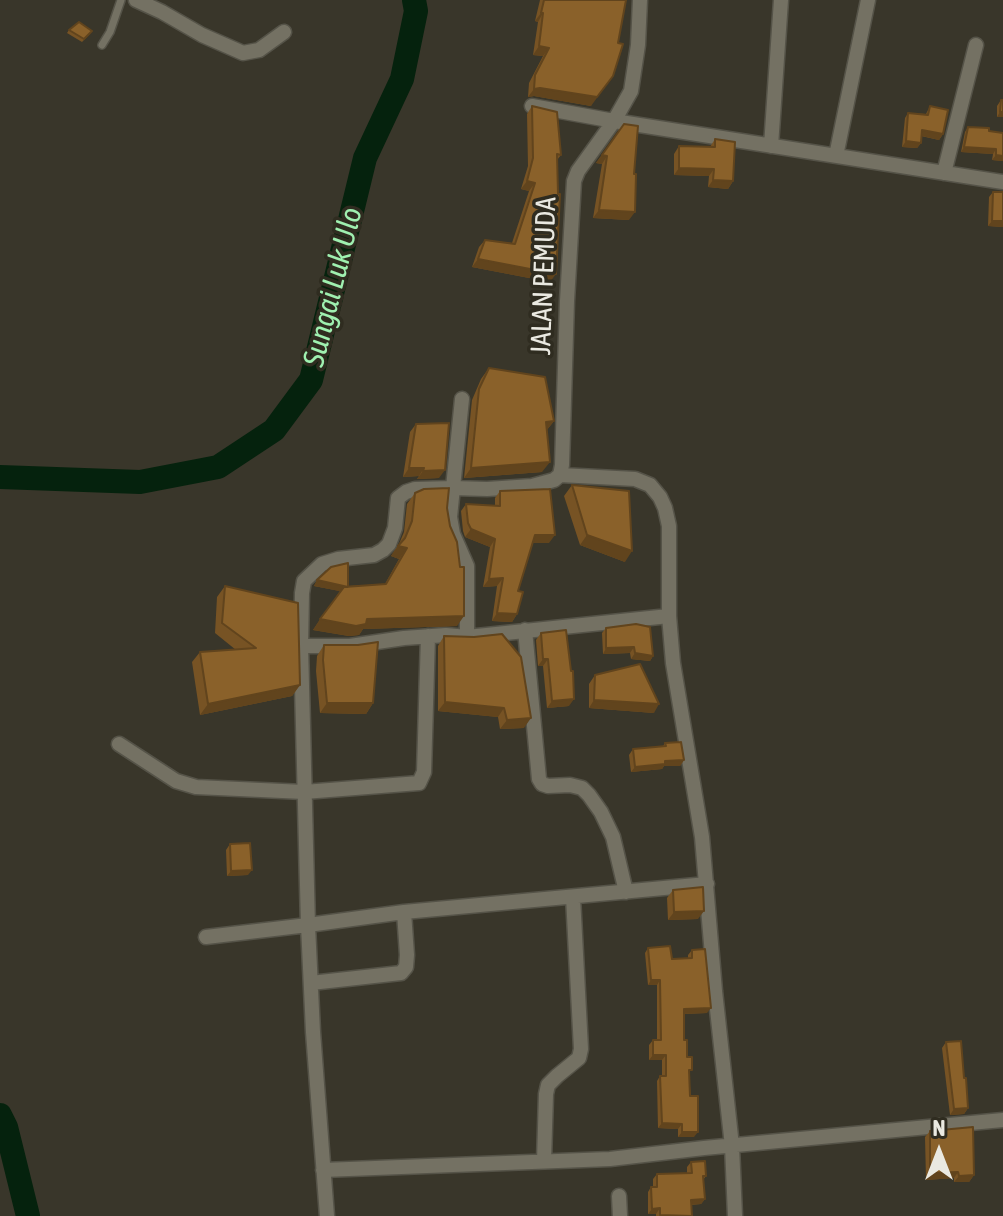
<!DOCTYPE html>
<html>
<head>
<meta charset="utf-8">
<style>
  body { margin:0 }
  #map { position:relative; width:1003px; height:1216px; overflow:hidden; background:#39362a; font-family:"Asap Condensed",sans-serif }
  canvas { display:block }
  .north { position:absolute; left:899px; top:1112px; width:80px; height:80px; -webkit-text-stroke:6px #2f2c20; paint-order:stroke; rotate:0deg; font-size:22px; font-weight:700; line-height:32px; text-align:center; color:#eae9e1 }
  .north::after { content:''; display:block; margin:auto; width:28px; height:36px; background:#eae9e1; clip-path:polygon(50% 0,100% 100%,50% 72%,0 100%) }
</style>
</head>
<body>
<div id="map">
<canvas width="1003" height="1216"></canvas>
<div class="north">N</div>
</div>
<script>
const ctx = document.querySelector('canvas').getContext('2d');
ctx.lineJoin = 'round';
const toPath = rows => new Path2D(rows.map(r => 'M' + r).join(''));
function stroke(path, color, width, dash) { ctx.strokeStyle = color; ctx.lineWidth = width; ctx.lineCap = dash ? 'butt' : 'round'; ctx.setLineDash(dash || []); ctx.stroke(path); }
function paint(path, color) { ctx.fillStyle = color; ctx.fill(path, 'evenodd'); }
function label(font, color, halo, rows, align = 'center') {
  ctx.font = font + ' "Asap Condensed",sans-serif'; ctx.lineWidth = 7; ctx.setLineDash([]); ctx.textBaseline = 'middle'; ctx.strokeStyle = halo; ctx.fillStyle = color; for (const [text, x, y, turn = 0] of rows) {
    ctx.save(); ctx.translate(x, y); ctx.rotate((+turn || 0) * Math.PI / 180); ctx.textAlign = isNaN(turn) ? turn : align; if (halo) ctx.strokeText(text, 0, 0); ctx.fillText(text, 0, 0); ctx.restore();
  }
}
const river = toPath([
  [0,477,140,482,218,467,274,430,311,380,365,158,402,79,416,11,414,0],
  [0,1115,6,1127,28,1216]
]);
const lane = toPath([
  [102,45,110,32,121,0]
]);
const street = toPath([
  [136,0,162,12,202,35,243,53,259,50,284,32],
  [532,106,614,121,1003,182],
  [771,146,781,0],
  [836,156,868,0],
  [944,173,976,45],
  [462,399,450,517,453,534,467,566,467,637],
  [560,475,562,465,567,301,574,181,578,171,614,121,631,91,638,45,640,0],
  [525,630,539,779,542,784,548,786,570,785,582,788,589,795,601,812,613,837,626,892],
  [301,646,350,646,404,638,446,635,467,637,669,616],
  [119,744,176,781,196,787,304,792,419,783,424,772,428,636],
  [206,937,308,925,404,912,707,884],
  [311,983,401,973,406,967,407,955,404,912],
  [544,1161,546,1094,548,1085,557,1076,579,1058,581,1049,573,897],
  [323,1170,610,1159,704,1148,1003,1120],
  [619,1196,620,1216],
  [327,1216,313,1032,308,925,301,646,302,593,304,581,322,564,338,559,374,555,383,550,389,544,395,528,398,498,406,492,415,489,453,488,487,489,532,486,554,480,560,475,635,479,650,485,660,497,665,508,669,526,669,616,673,663,702,837,715,991,732,1146,735,1216]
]);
const wall = toPath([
  [540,0,626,0,591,106,534,96,528,97,529,83,543,56,533,55,538,22,535,21],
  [69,30,90,34,82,42,67,33],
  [1001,100,1003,100,1003,117,997,117,997,106],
  [532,106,561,155,557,160,550,282,472,267,479,247,485,240,512,243,529,191,521,189,528,166,527,114],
  [930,106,943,134,939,140,921,136,921,143,917,148,902,147,905,118,908,113,926,114],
  [624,124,629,220,593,218,602,164,596,163],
  [968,127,1003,133,1003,161,992,160,993,154,961,152,965,132],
  [715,139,733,181,728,189,708,187,709,176,674,175,674,154,679,146,710,147],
  [993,192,1003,192,1003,227,988,226,989,197],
  [489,368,554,421,546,431,542,472,464,478,472,400,481,379],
  [416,424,439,478,417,479,419,476,403,477,410,432],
  [572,485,625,562,580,545,564,496],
  [500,491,549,543,532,543,518,591,517,614,512,622,492,621,497,586,483,587,490,547,465,537,463,531,461,511,466,504,495,506,495,498],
  [415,493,447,508,457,626,363,629,359,635,349,636,313,630,340,591,314,586,317,580,348,586,385,584,399,559,391,556,399,544,404,532,407,504],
  [225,586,300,685,292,696,200,715,192,662,200,652,236,650,215,633,217,597],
  [606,628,653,656,650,661,631,659,630,653,603,654,602,633],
  [541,633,571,671,569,706,547,708,543,666,538,666,536,640],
  [444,636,524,728,500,729,498,717,438,711,438,646],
  [324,645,373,703,366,714,320,713,316,671,317,656],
  [595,675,654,713,589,708,589,684],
  [665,743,684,760,680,766,664,766,662,769,631,772,629,755,633,749,663,746],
  [230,844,248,875,227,876,226,850],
  [673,890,698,919,668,920,667,898],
  [648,948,672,959,688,958,688,955,692,950,707,1013,684,1014,684,1040,689,1073,694,1137,678,1137,678,1129,658,1128,657,1081,660,1076,662,1076,662,1060,649,1060,649,1045,653,1040,657,1040,657,985,648,985,645,953],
  [946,1042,964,1078,968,1108,964,1114,950,1115,942,1048],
  [930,1131,974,1175,969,1182,954,1182,954,1178,926,1180,925,1137],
  [691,1162,706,1176,703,1180,705,1199,701,1204,691,1205,692,1216,656,1216,656,1214,648,1214,648,1192,651,1187,653,1187,653,1179,657,1174,687,1173,687,1167]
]);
const shadedWall = toPath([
  [541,13,543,13,538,22,535,21],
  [539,46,549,48,543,56,533,55],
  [613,76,591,106,534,96,528,97,534,89],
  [1000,112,1003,112,1003,117,997,117],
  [922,130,943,134,939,140,918,135],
  [906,141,921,143,917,148,902,147],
  [964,147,996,149,993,154,961,152],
  [602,155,607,156,602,164,596,163],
  [996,155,1003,156,1003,161,992,160],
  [679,168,714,169,709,176,674,175],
  [713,180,733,181,728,189,708,187],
  [527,181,535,183,529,191,521,189],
  [599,210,635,212,629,220,593,218],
  [992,221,1003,221,1003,227,988,226],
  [478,259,556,274,550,282,472,267],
  [554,421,546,431,546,422],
  [550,462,542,472,464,478,471,468],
  [409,468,424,468,419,476,403,477],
  [445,470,439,478,417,479,423,471],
  [471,529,495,539,490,547,465,537],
  [535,535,555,535,549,543,529,543],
  [587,535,632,551,625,562,580,545],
  [398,546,407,548,399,559,391,556],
  [503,578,497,586,483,587,489,579],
  [317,580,348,587,344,592,314,586],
  [497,613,517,614,512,622,492,621],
  [464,616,457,626,363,629,359,635,349,636,313,630,320,619],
  [634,647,630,653,603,654,606,648],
  [635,653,653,656,650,661,631,659],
  [543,659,548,659,543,666,538,666],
  [300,685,292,696,200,715,208,704],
  [574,699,569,706,547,708,552,701],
  [594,700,659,704,654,713,589,708],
  [445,702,504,708,498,717,438,711],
  [327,703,373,703,366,714,320,713],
  [531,718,524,728,500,729,507,720],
  [684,760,680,766,664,766,662,769,631,772,635,767,665,761],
  [252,870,248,875,227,876,231,871],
  [704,911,698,919,668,920,674,912],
  [651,980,660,980,657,985,648,985],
  [711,1008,707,1013,680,1014,684,1009],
  [653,1055,666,1055,662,1060,649,1060],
  [968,1108,964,1114,950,1115,954,1109],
  [662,1123,682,1124,678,1129,658,1128],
  [682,1132,698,1132,694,1137,678,1137],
  [958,1172,954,1178,926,1180,930,1173],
  [974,1175,969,1182,954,1182,959,1176],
  [705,1199,701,1204,687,1205,691,1200],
  [660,1208,656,1214,648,1214,652,1209]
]);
const building = toPath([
  [544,0,626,0,618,43,623,44,613,76,597,97,540,88,534,89,535,75,549,48,539,46,543,13,541,13,544,0],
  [79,22,92,31,84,39,69,30,79,22],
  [1001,100,1003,100,1003,112,1000,112,1001,100],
  [532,106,557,112,561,155,557,154,558,194,560,194,556,274,478,259,485,240,515,244,535,183,527,181,533,158,532,106],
  [930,106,948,110,943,134,922,130,921,143,906,141,908,113,928,115,930,106],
  [624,124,638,126,634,174,636,174,635,212,599,210,607,156,602,155,624,124],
  [968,127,989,128,989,131,1003,133,1003,156,996,155,996,149,964,147,968,127],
  [715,139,735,142,733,181,713,180,714,169,679,168,679,146,715,147,715,139],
  [993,192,1003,192,1003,221,992,221,993,192],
  [489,368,545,377,554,421,546,422,550,462,471,468,479,389,489,368],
  [449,423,445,470,423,471,424,468,409,468,416,424,449,423],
  [572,485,629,491,632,551,587,535,572,485],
  [449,488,447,508,450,526,457,542,460,567,464,567,464,616,367,619,366,624,356,626,320,619,344,587,386,584,407,548,398,546,405,538,412,521,415,493,424,489,449,488],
  [550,489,555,535,535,535,518,591,523,592,517,614,497,613,503,578,489,579,495,539,471,529,468,523,466,504,500,506,500,491,550,489],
  [348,563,348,587,317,580,331,567,348,563],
  [225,586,298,603,300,685,208,704,200,652,256,648,222,623,225,586],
  [636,624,650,627,653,656,635,653,634,647,606,648,606,628,636,624],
  [566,630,571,671,573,671,574,699,552,701,548,659,543,659,541,633,566,630],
  [502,634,521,657,531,718,507,720,504,708,445,702,444,636,474,637,502,634],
  [378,642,373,703,327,703,323,660,324,645,358,645,378,642],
  [640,664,659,704,594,700,595,675,640,664],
  [681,742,684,760,665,761,665,764,635,767,633,749,666,746,665,743,681,742],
  [250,843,252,870,231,871,230,844,250,843],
  [703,887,704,911,674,912,673,890,703,887],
  [670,946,672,959,692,958,692,950,705,949,711,1008,684,1009,684,1040,687,1040,687,1057,692,1057,692,1070,689,1070,690,1096,698,1096,698,1132,682,1132,682,1124,662,1123,660,1076,666,1076,666,1055,653,1055,653,1040,661,1040,660,980,651,980,648,948,670,946],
  [961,1041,964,1078,966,1078,968,1108,954,1109,946,1042,961,1041],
  [973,1127,974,1175,959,1176,958,1172,930,1173,930,1131,973,1127],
  [705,1161,706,1176,703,1176,705,1199,691,1200,692,1216,660,1215,660,1208,652,1209,651,1187,657,1187,657,1174,692,1173,691,1162,705,1161]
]);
const streetNames = [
  ["JALAN PEMUDA",544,276,-88]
];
const waterNames = [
  ["Sungai Luk Ulo",333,287,-76]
];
stroke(river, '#05220d', 24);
stroke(lane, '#555348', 10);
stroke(street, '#555348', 17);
stroke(lane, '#747163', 7);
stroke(street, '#747163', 14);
paint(wall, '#775324');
paint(shadedWall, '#61441d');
paint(building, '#8a612a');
stroke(building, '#61441d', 2);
label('28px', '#eae9e1', '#2f2c20', streetNames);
label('italic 30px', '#9ff0b0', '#2f2c20', waterNames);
</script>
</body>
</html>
